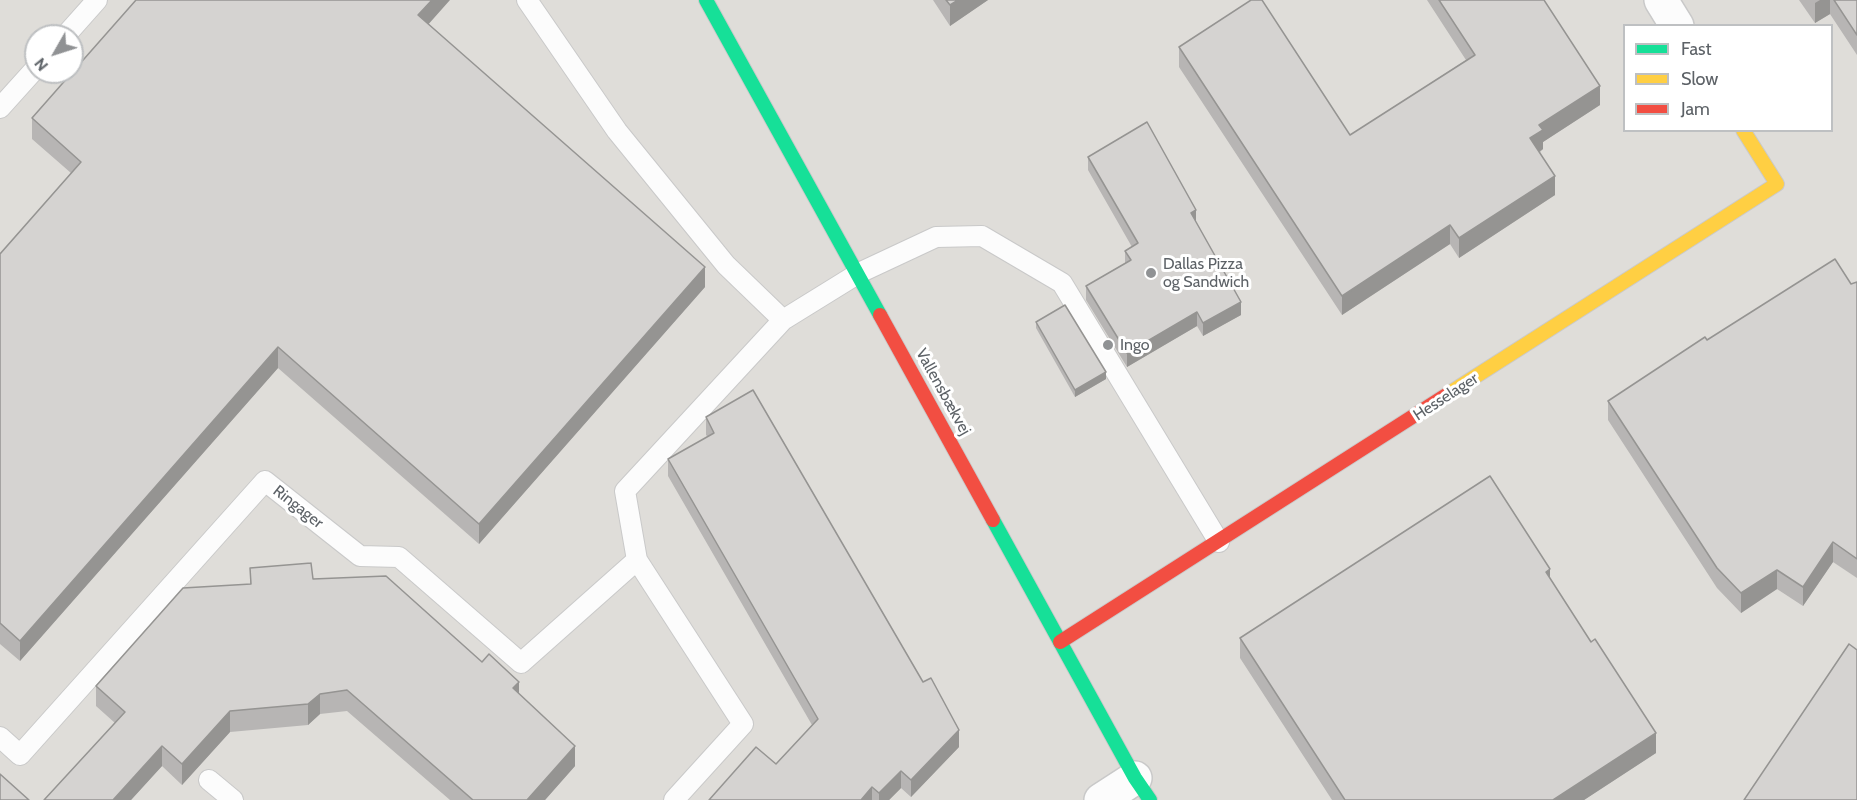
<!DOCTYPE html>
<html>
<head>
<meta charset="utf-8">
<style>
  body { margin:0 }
  #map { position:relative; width:1857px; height:800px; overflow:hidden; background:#eeece8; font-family:Cabin,sans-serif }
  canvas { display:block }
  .legend { position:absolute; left:1623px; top:24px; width:210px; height:108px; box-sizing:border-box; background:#fff; border:2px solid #bec0c2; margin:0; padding:8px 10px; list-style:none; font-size:18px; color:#5d6267 }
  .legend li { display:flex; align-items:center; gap:12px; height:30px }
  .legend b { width:30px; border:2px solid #bec0c2 }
  .north { position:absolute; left:24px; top:24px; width:60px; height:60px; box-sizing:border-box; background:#fff; border:2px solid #bec0c2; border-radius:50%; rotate:231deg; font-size:16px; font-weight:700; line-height:24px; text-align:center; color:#5d6267 }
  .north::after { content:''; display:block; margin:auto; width:21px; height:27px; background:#909294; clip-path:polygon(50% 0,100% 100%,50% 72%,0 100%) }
</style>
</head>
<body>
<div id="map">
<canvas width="1857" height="800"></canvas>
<ul class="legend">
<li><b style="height:8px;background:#16e098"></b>Fast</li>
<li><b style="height:8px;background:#ffcf43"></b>Slow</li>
<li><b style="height:8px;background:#f24e42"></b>Jam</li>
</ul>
<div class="north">N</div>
</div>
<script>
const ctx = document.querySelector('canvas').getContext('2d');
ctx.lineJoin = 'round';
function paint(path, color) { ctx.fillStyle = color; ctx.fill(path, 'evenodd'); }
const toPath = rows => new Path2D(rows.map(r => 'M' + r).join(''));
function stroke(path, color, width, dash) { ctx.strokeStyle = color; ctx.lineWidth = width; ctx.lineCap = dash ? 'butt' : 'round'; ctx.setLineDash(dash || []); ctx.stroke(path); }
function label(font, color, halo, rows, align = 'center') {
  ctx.font = font + ' Cabin,sans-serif'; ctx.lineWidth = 6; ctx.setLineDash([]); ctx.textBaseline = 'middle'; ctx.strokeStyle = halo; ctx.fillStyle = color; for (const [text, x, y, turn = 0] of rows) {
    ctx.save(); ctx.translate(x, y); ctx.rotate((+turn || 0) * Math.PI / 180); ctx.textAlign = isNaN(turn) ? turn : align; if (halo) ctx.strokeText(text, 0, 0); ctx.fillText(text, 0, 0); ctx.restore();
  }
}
const industrial = toPath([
  [0,0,1857,0,1857,800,0,800],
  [1624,26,1832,26,1832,130,1624,130],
  [36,36,72,36,72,72,36,72]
]);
const lane = toPath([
  [527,0,617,131,726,265,783,320],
  [65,36,97,0],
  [0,108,36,68],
  [0,737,20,755,265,481,360,556,399,557,521,663,637,560],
  [209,780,233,800],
  [674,800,743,724,637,560,625,491,783,320,859,273,936,237,982,236,1062,283,1219,542]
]);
const street = toPath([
  [1661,0,1677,26],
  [1101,800,1135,778]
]);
const fast = toPath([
  [706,0,880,315],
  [993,520,1135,778,1150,800]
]);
const slow = toPath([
  [1448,394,1777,184,1743,130]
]);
const jam = toPath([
  [880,315,993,520],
  [1060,642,1448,394]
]);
const wall = toPath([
  [933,0,988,0,950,26],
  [1427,0,1544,0,1600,105,1543,142,1543,149,1540,152,1555,195,1459,258,1450,244,1342,315,1179,67,1179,47,1350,135,1466,60],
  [1799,0,1857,0,1857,55,1830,14,1815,23],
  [429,24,705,287,479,544,278,368,20,661,0,644,0,254,71,173,32,139,32,118],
  [1088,157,1196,222,1241,315,1203,336,1197,326,1127,367,1086,300,1086,286,1125,263,1125,251,1132,247,1088,170],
  [1857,282,1857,578,1833,562,1803,606,1777,589,1741,613,1717,588,1608,420,1608,401,1707,340],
  [1036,322,1106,379,1075,397,1036,328],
  [706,417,959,747,911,797,901,788,889,800,709,800,776,764,812,725,668,476,668,459,708,437,706,435],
  [250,568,313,579,482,662,519,694,575,766,545,800,450,800,347,711,320,714,308,725,230,732,182,785,162,766,131,800,44,800,115,723,96,706,96,686,250,584],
  [1550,578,1656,753,1584,800,1332,800,1240,658,1240,638]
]);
const shadedWall = toPath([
  [432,0,450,0,418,36,418,15],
  [958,0,988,0,950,26,950,5],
  [1820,0,1830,0,1830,14,1815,23,1815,3],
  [1600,86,1600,105,1543,142,1543,149,1530,158,1530,138,1539,125],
  [1555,176,1555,195,1459,258,1459,238],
  [1196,210,1196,223,1191,213],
  [1450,225,1450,244,1342,315,1342,296],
  [705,267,705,287,479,544,479,524],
  [1241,302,1241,315,1203,336,1203,323],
  [1197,312,1197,326,1127,367,1127,353],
  [278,347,278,368,20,661,20,641],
  [1106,372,1106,379,1075,397,1075,390],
  [1833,542,1833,562,1803,606,1803,587],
  [1550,569,1550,590,1546,572],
  [1777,570,1777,589,1741,613,1741,593],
  [519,682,519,702,513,688],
  [320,694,320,714,308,725,308,704],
  [230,711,230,732,182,785,182,764],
  [959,730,959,747,911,797,911,780],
  [1656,733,1656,753,1584,800,1553,800],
  [162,746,162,766,131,800,113,800],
  [575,746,575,766,545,800,527,800],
  [901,771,901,788,889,800,879,800,879,793],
  [872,787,872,800,861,800]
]);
const building = toPath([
  [136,0,432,0,418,15,705,267,479,524,278,347,20,641,0,623,0,254,81,162,32,118,136,0],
  [946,0,958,0,950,5,946,0],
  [1251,0,1262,0,1350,135,1475,55,1439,0,1544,0,1600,86,1539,125,1543,130,1530,138,1555,176,1459,238,1450,225,1342,296,1179,47,1251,0],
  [1834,0,1857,0,1857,35,1834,0],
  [1147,122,1196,210,1191,213,1241,302,1203,323,1197,312,1127,353,1086,286,1131,260,1125,251,1138,243,1088,157,1147,122],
  [1835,259,1851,284,1857,282,1857,559,1833,542,1803,587,1777,570,1741,593,1717,568,1608,401,1705,337,1707,340,1835,259],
  [1065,305,1106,372,1075,390,1036,322,1065,305],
  [753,390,923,682,931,678,959,730,911,780,901,771,879,793,872,787,861,800,709,800,756,747,776,764,818,719,668,459,714,433,706,417,753,390],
  [1490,476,1550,569,1546,572,1591,642,1595,639,1656,733,1553,800,1345,800,1240,638,1490,476],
  [311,563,313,579,386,576,482,662,489,654,519,682,513,688,575,746,527,800,473,800,347,690,320,694,308,704,230,711,182,764,162,746,113,800,44,800,125,712,96,686,183,588,251,584,250,568,311,563],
  [1849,644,1857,650,1857,800,1744,800,1849,644],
  [0,774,29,800,0,800,0,774]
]);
const markers = [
  [1151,273,6,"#909294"],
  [1108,345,6,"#909294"]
];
const poiNames = [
  ["Dallas Pizza",1163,264],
  ["og Sandwich",1163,282],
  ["Ingo",1120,345]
];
const streetNames = [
  ["Vallensbækvej",943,392,61],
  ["Hesselager",1446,397,-33],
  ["Ringager",298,507,38]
];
paint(industrial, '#dfddd9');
stroke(lane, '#c9c9c9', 22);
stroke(street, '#c9c9c9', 36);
stroke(fast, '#cacaca', 16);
stroke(slow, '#cacaca', 16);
stroke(jam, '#cacaca', 16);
stroke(lane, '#fcfcfc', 20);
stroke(street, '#fcfcfc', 33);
stroke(fast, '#16e098', 14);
stroke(slow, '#ffcf43', 14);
stroke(jam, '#f24e42', 14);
paint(wall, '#b7b5b4');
paint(shadedWall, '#959492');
paint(building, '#d5d3d1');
stroke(building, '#959492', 1.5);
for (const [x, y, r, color] of markers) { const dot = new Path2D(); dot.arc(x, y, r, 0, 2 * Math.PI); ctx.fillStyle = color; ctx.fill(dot); stroke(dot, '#fff', 2); }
label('16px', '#5d6267', '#fff', poiNames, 'left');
label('16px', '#5d6267', '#fff', streetNames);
</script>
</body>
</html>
